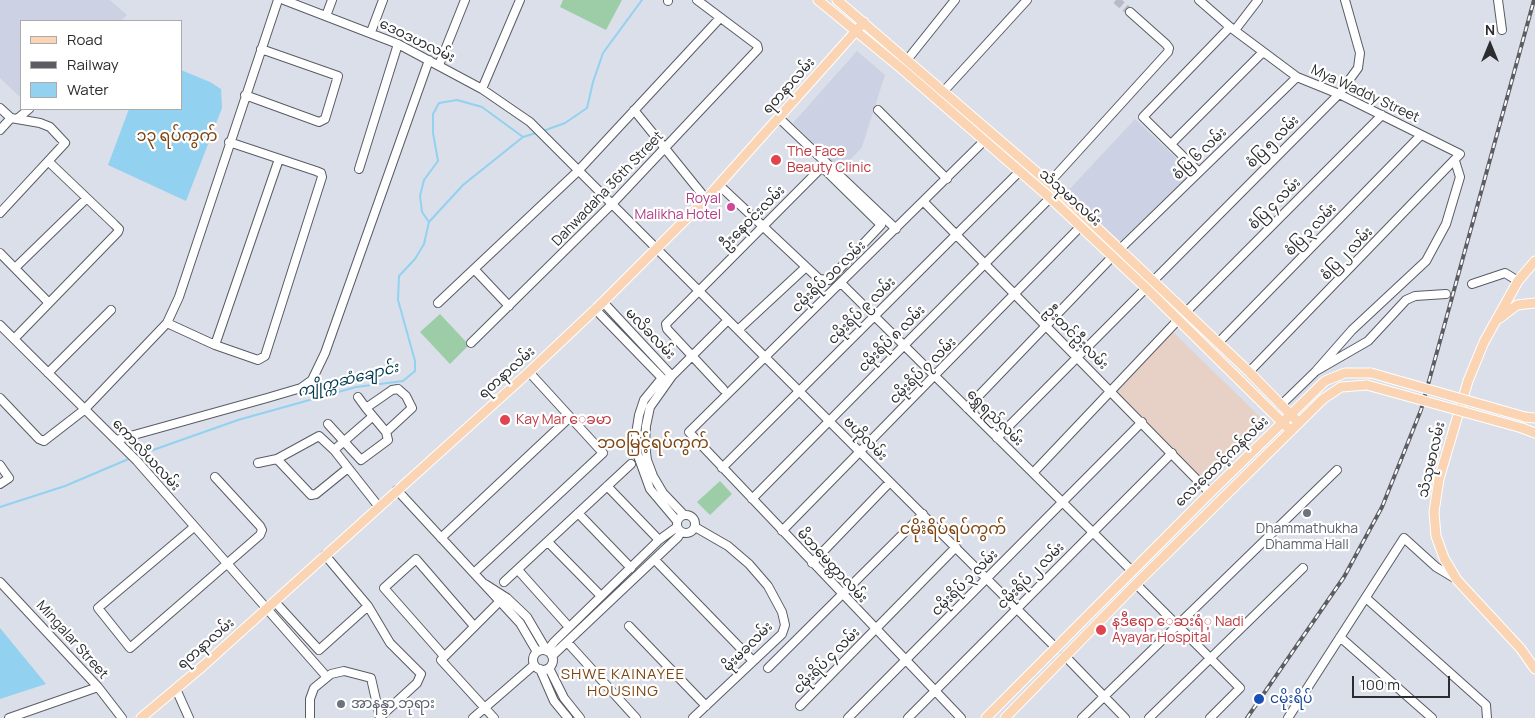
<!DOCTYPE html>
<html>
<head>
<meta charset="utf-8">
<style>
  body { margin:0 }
  #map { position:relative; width:1535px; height:718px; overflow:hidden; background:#dbdfe9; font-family:Manrope,sans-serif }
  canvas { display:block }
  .legend { position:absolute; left:20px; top:20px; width:162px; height:90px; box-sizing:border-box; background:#fff; border:1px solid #ababad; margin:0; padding:6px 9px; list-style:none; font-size:15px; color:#2c2d31 }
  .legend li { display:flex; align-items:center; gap:10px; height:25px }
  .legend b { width:25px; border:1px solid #ababad }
  .north { position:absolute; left:1465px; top:20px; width:50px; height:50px; -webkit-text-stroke:4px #fff; paint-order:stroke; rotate:0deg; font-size:14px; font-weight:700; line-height:20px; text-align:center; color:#2c2d31 }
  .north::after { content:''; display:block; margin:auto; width:18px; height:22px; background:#2c2d31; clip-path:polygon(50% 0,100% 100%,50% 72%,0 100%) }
  .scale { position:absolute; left:1352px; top:676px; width:98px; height:22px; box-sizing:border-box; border:2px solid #2c2d31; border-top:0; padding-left:6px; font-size:15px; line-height:18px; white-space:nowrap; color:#2c2d31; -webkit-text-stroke:4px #fff; paint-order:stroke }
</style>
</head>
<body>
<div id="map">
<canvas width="1535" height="718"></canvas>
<ul class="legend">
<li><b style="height:6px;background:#fbd4b3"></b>Road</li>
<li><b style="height:6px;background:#5c5d63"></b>Railway</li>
<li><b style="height:14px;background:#92d1f0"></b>Water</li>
</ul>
<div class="north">N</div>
<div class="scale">100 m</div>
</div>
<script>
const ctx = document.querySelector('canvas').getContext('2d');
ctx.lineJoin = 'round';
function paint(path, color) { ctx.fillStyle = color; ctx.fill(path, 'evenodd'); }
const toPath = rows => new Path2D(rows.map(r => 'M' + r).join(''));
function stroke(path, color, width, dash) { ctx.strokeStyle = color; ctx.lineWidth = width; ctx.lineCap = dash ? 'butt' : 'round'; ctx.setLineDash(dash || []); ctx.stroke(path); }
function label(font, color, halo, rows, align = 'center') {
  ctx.font = font + ' Manrope,"Noto Sans Myanmar",sans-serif'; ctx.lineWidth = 4.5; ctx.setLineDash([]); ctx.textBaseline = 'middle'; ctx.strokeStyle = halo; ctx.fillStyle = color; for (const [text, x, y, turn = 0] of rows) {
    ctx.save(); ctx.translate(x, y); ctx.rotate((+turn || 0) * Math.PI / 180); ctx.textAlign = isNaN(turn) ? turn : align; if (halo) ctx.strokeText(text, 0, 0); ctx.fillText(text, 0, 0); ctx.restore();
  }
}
const commercial = toPath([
  [1168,327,1265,422,1200,487,1104,393]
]);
const built = toPath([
  [0,0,110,0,127,15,121,21,21,21,21,98,0,78],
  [857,51,885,75,862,147,841,170,793,123],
  [1135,119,1192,173,1121,242,1066,193]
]);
const green = toPath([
  [563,0,622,0,606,30,560,7],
  [440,314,469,345,450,364,420,332],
  [720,481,732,494,710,515,697,502]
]);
const water = toPath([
  [181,70,210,82,221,89,222,108,186,201,108,165,129,109,181,109],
  [0,628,46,684,0,699]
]);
const stream = toPath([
  [543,131,565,123,587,108,593,82,603,53,642,0],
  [429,222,422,212,420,196,424,180,438,161,433,133,433,114,439,103,457,100,482,107,523,137],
  [136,456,238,420,356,387,403,381,415,371,415,361,398,300,399,276,415,259,424,244,429,222,463,185,523,137,536,133],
  [0,507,65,486,131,458]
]);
const minorTunnel = toPath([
  [1116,0,1130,12]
]);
const minor = toPath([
  [284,0,398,44,482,89,530,122,1055,647],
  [1199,0,1230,27,1297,77,1339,94,1460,154,1249,372],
  [1498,0,1502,30],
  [668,1,668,0],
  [326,16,332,0],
  [1235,30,1258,0],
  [371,32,383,0],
  [907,60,955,0],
  [439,65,465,0],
  [482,89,520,0],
  [943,92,1027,0],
  [245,95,319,122,325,119,338,76,261,49],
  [0,108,11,118,40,123,50,127,65,143,0,213],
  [634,110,706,199],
  [878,110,947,179],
  [779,118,896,229],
  [17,119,29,109],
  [0,130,11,118],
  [1171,144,1263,52],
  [359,169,398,44],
  [1199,172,1143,117,1230,27],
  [1049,183,1168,52,1169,48,1166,44,1130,12],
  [719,185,819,279,829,280,881,225,822,167],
  [924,202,1210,493],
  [1120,249,1297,77],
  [0,253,48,302],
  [15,268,86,199],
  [474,269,509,306],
  [841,283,1132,571],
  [1472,284,1505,273,1518,281],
  [603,302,672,376,650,407,646,426,645,444,647,460,653,476,663,493,684,515],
  [438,303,578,171,720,18],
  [595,309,662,378,644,400,639,415,636,434,637,453,650,489,677,521],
  [1186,312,1382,115],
  [167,323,215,345,258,360,265,356,322,177,321,173,316,171,229,142],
  [0,325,137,461,326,676],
  [738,330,806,267],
  [14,339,118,232,119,229,114,224,49,162],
  [471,343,612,204,758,49,757,45,697,0],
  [1218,343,1421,135],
  [215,345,279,159],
  [1316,371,1352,330,1426,261,1446,224,1460,177,1455,161],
  [48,373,111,310],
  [669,377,672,376,728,320],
  [398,389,406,396,412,408,386,432,366,408,392,390,398,389],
  [723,389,667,329,666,324,826,163],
  [358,397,366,408],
  [0,398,39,439,44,441,84,410,167,323,179,297,278,0],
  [1281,405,1316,371,1368,341,1406,300,1415,296,1446,294],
  [967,408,1113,256],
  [328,424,361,460,388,440,386,432],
  [997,438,1339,94,1358,68,1360,53,1345,0],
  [116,440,267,398,301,388,312,380,325,353,429,60],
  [334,450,372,417],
  [277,459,311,495,316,494,348,468],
  [258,463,277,459,319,436,334,450,379,507],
  [0,465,9,478,0,484],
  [722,468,1020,171],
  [1033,473,1178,320],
  [607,486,659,540],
  [397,490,520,623,537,652],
  [752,499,1050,198],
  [578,513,631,568],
  '677 524a9 9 0 1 1 18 0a9 9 0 1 1-18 0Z',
  [194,527,98,608,130,648,260,535,262,530,260,526,215,477],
  [782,531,1081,226],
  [441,538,570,417],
  [548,542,601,596],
  [325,555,368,606,390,643,421,674,417,683,380,717],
  [655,560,753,661],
  [812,563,890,482],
  [518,570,569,627],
  [474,573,603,453,529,372],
  [0,582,98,687,122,718],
  [504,582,631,464],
  [485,584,507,598,527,617,547,651,554,642,659,540,677,527],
  [1136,584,1240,688,1210,718],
  [1366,598,1486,705,1487,718],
  [275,602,319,650,368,606],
  [629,626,706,706],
  [1340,637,1432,718],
  [568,643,636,718],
  '533 660a10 10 0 1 1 20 0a10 10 0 1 1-20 0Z',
  [444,656,384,588,416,559,474,626],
  [552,656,678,537,681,532],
  [1065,656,1125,718],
  [549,668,564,698,580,718],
  [768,668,923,514],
  [540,669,554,701,568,718],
  [176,689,189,718],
  [800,706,956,547],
  [9,718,98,687],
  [310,718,310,699,314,688,331,674,344,671,371,678,380,718],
  [473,718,534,665],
  [494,718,441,660,499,602],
  [693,718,782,634,785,625,782,612,768,586,749,564,728,546,695,527],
  [848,718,1142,422],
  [908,718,1172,453],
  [961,718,689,432,984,141],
  [1082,718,1337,470],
  [1149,718,1303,568],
  [1288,718,1404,538,1436,567,1456,579]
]);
const major = toPath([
  [818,0,902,69,1047,195,1146,288,1291,431],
  [837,0,1055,188,1249,372,1299,423],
  [1535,261,1518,281,1484,342,1468,381,1439,479,1434,512,1436,536,1444,558,1457,580,1521,649,1535,669],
  [1500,318,1517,305,1535,303],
  [1525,417,1535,418],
  [1522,428,1535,433],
  [141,718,203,666,529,372,603,302,706,199,864,22],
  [986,718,1210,493,1325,381,1345,373,1371,373],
  [1005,718,1136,584,1323,399,1341,387,1367,385]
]);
const rail = toPath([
  [1247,718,1344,577,1382,507,1421,410,1534,0]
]);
const majorBridge = toPath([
  [1371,373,1525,417],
  [1367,385,1522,428]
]);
const markers = [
  [776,160,6,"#e0444e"],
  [731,207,5,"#d1479c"],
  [505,420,6,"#e0444e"],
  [1307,513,5,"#6b7280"],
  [1101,630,6,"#e0444e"],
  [1259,699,6,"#1a4fb4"],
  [341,704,5,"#6b7280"]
];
const streetNames = [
  ["ဒေဝဒဟလမ်း",417,41,26],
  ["ရတနာလမ်း",789,86,-48],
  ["Mya Waddy Street",1365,94,25],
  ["စံပြ ၅ လမ်း",1273,142,-45],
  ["စံပြ ၆ လမ်း",1200,154,-44],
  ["Dahwadaha 36th Street",608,189,-46],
  ["သံသုမာလမ်း",1070,198,42],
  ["စံပြ ၄ လမ်း",1275,204,-45],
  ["ဦးနေဝင်းလမ်း",753,218,-45],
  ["စံပြ ၃ လမ်း",1311,230,-46],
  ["စံပြ ၂ လမ်း",1347,254,-46],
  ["ငမိုးရိပ် ၁၀ လမ်း",829,277,-44],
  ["ငမိုးရိပ် ၉ လမ်း",862,311,-45],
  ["မလိခလမ်း",650,334,46],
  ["ဦးတင်ဦးလမ်း",1076,338,45],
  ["ငမိုးရိပ် ၈ လမ်း",892,339,-45],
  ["ငမိုးရိပ် ၇ လမ်း",923,371,-45],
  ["ရတနာလမ်း",507,373,-42],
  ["ရွှေရည်လမ်း",995,418,45],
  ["ဗဟိုလမ်း",865,439,45],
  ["ကောလိယလမ်း",146,455,47],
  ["သံသုမာလမ်း",1432,460,-77],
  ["လေးထောင့်ကန်လမ်း",1222,462,-44],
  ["မိဘမေတ္တာလမ်း",832,566,47],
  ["ငမိုးရိပ် ၂ လမ်း",1031,576,-45],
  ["ငမိုးရိပ် ၃ လမ်း",965,583,-45],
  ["Mingalar Street",72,640,48],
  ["ရတနာလမ်း",206,644,-41],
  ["မိုးမခလမ်း",748,647,-45],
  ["ငမိုးရိပ် ၄ လမ်း",827,661,-45]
];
const healthNames = [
  ["The Face",787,152],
  ["Beauty Clinic",787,168],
  ["Kay Mar ေခမာ",516,420],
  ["နဒီဧရာ ေဆးရံု Nadi",1112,622],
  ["Ayayar Hospital",1112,638]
];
const hotelNames = [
  ["Royal",721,199],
  ["Malikha Hotel",721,215]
];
const worshipNames = [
  ["Dhammathukha",1307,529],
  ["Dhamma Hall",1307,545],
  ["အာနန္ဒာ ဘုရား",351,704,"left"]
];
const transitNames = [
  ["ငမိုးရိပ်",1270,699]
];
const waterNames = [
  ["ကျိုက္ကဆံချောင်း",348,380,-14]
];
const neighbourhoodNames = [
  ["SHWE KAINAYEE",623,675],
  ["HOUSING",623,692]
];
const quarterNames = [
  ["၁၃ ရပ်ကွက်",177,137],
  ["ဘဝမြင့်ရပ်ကွက်",653,444],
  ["ငမိုးရိပ်ရပ်ကွက်",953,530]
];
paint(commercial, '#e7d0c5');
paint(built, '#ccd2e3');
paint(green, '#9ccda7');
paint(water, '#92d1f0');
stroke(stream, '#92d1f0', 2);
stroke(minorTunnel, '#b8bbc4', 8, [8, 4]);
stroke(minor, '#595c64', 10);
stroke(major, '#fff', 11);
stroke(minor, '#fff', 8);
stroke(major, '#fbd4b3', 9);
stroke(rail, '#5c5d63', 4);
stroke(rail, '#fff', 2, [5.5]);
stroke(majorBridge, '#fff', 11, []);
stroke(majorBridge, '#fbd4b3', 9);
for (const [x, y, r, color] of markers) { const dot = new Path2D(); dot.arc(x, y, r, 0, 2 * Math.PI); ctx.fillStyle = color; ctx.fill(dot); stroke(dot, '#fff', 2); }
label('14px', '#2c2d31', '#fff', streetNames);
label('14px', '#be3a42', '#fff', healthNames, 'left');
label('14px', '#b23c85', '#fff', hotelNames, 'right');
label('14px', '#5b616d', '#fff', worshipNames);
label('14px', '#164399', '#fff', transitNames, 'left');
label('italic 15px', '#00394d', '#fff', waterNames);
ctx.letterSpacing = '1px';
label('15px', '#7e4511', '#fff', neighbourhoodNames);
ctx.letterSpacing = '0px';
label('16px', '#7e4511', '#fff', quarterNames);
</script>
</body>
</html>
